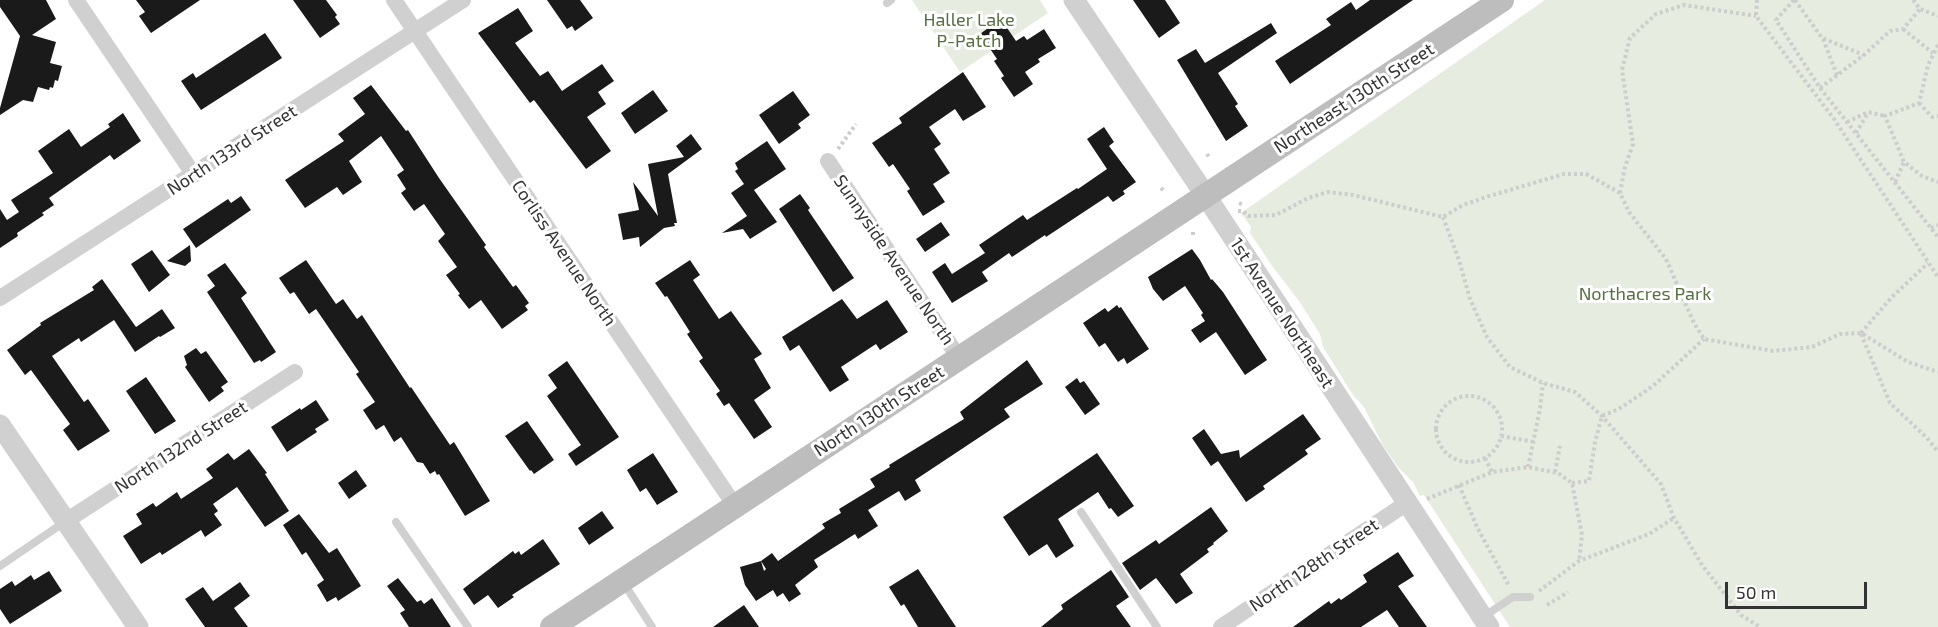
<!DOCTYPE html>
<html>
<head>
<meta charset="utf-8">
<style>
  body { margin:0 }
  #map { position:relative; width:1938px; height:627px; overflow:hidden; background:#fff; font-family:"Exo 2",sans-serif }
  canvas { display:block }
  .scale { position:absolute; left:1725px; top:582px; width:142px; height:27px; box-sizing:border-box; border:3px solid #333; border-top:0; padding-left:8px; font-size:18px; line-height:21px; white-space:nowrap; color:#333; -webkit-text-stroke:4px #fff; paint-order:stroke }
</style>
</head>
<body>
<div id="map">
<canvas width="1938" height="627"></canvas>
<div class="scale">50 m</div>
</div>
<script>
const ctx = document.querySelector('canvas').getContext('2d');
ctx.lineJoin = 'round';
function paint(path, color) { ctx.fillStyle = color; ctx.fill(path, 'evenodd'); }
const toPath = rows => new Path2D(rows.map(r => 'M' + r).join(''));
function stroke(path, color, width, dash) { ctx.strokeStyle = color; ctx.lineWidth = width; ctx.lineCap = dash ? 'butt' : 'round'; ctx.setLineDash(dash || []); ctx.stroke(path); }
function label(font, color, halo, rows, align = 'center') {
  ctx.font = font + ' "Exo 2",sans-serif'; ctx.lineWidth = 6; ctx.setLineDash([]); ctx.textBaseline = 'middle'; ctx.strokeStyle = halo; ctx.fillStyle = color; for (const [text, x, y, turn = 0] of rows) {
    ctx.save(); ctx.translate(x, y); ctx.rotate((+turn || 0) * Math.PI / 180); ctx.textAlign = isNaN(turn) ? turn : align; if (halo) ctx.strokeText(text, 0, 0); ctx.fillText(text, 0, 0); ctx.restore();
  }
}
const green = toPath([
  [912,0,1040,0,1048,13,960,72],
  [1545,0,1938,0,1938,627,1510,627,1424,495,1420,496,1413,482,1398,467,1382,444,1364,407,1353,395,1323,347,1320,334,1299,301,1273,267,1250,233,1251,227,1241,213]
]);
const building = toPath([
  [0,0,46,0,56,19,32,35,56,42,50,63,62,66,58,81,55,80,53,88,50,87,49,90,38,87,33,102,23,100,0,115,0,108,20,36,0,7],
  [136,0,200,0,151,33,139,16,145,12],
  [293,0,326,0,337,15,335,17,340,24,320,38],
  [547,0,580,0,593,18,575,31,572,26,567,29],
  [1133,0,1165,0,1180,23,1159,38],
  [1370,0,1413,0,1290,84,1275,61,1331,25,1326,19,1351,2,1356,10],
  [518,8,533,31,515,43,540,76,548,71,562,91,602,64,614,81,598,92,606,104,587,117,611,151,586,169,534,100,530,103,478,33],
  [1003,22,1016,41,1024,36,1027,40,1044,29,1056,48,1038,59,1040,62,1025,72,1033,84,1014,97,1001,78,1004,76,994,61,997,59,980,34,995,23,997,26],
  [1271,23,1277,33,1218,73,1238,104,1235,106,1248,126,1226,141,1177,60,1196,49,1205,63],
  [265,33,282,58,201,110,181,81,193,73,196,78],
  [963,72,986,107,963,121,955,109,929,127,941,144,934,149,950,173,933,184,945,202,923,216,907,191,910,189,893,164,889,167,872,143,902,123,899,118],
  [371,85,406,131,408,130,439,178,486,245,484,247,513,287,516,285,529,303,525,306,528,310,502,329,481,300,469,309,458,295,460,294,446,275,457,267,438,241,445,234,424,204,414,211,401,193,406,189,397,175,404,170,381,136,349,161,362,182,343,195,337,187,305,208,285,180,344,141,338,134,365,114,353,98],
  [653,90,668,111,635,134,621,113],
  [793,91,810,115,798,124,801,128,779,144,759,115],
  [123,113,141,141,114,160,110,155,49,198,54,205,42,213,44,215,17,233,18,236,0,248,0,209,7,220,19,212,11,200,53,173,38,151,69,129,81,147,110,127,108,124],
  [1104,127,1114,142,1109,146,1136,182,1123,191,1125,194,1113,202,1108,196,1046,237,1045,235,1012,257,1009,253,982,272,988,281,952,303,932,272,945,263,952,274,985,253,979,245,1023,215,1027,220,1077,188,1078,189,1107,169,1087,139],
  [691,134,702,149,668,174,677,223,674,223,675,226,664,228,640,247,639,237,623,240,618,214,639,210,633,182,658,216,648,164,684,157,676,146],
  [767,141,786,169,754,190,777,222,750,239,743,229,722,233,747,216,731,193,744,184,735,171,738,169,735,163],
  [800,194,810,208,808,210,854,278,833,292,779,209],
  [241,196,251,210,196,248,183,229,228,199,231,203],
  [941,222,950,235,925,252,916,239],
  [190,245,191,261,185,266,167,261],
  [1192,249,1200,260,1211,280,1212,279,1223,292,1267,360,1245,375,1216,332,1200,343,1191,330,1205,321,1201,315,1203,313,1185,286,1163,301,1153,289,1148,277],
  [152,250,170,275,149,292,131,264],
  [306,260,336,304,343,299,357,319,362,315,410,388,411,387,450,445,454,442,490,501,465,516,439,474,437,475,435,471,430,474,423,463,417,462,401,437,394,442,384,425,376,430,363,410,375,402,356,374,359,372,316,309,309,314,294,292,290,294,279,278],
  [690,260,700,275,693,280,719,319,731,311,762,354,754,359,771,388,754,400,772,427,754,439,729,403,724,406,716,394,720,391,699,361,703,358,687,334,690,332,667,296,665,297,655,283],
  [225,263,247,293,241,298,276,352,261,362,260,360,254,363,207,292,215,286,207,275],
  [102,279,136,327,162,309,175,328,160,337,159,336,135,352,114,320,81,342,79,338,52,356,84,402,88,399,110,431,78,451,63,430,70,424,31,370,25,375,7,350,41,325,40,323,94,290,92,287],
  [842,299,857,319,887,300,908,332,880,350,876,344,841,367,849,380,830,392,799,345,790,351,782,337],
  [1117,305,1119,308,1121,307,1149,349,1127,364,1124,358,1118,362,1105,343,1099,347,1083,323,1105,308,1108,312],
  [196,348,201,354,206,351,228,382,221,387,224,391,209,402,185,367,187,365,184,356],
  [1027,360,1043,384,1004,409,1010,417,915,480,921,491,905,501,899,491,868,510,878,526,858,539,855,534,814,560,818,567,795,585,801,594,789,602,783,593,777,597,773,590,756,601,745,585,740,567,761,561,764,571,766,569,761,561,772,553,778,561,825,528,822,524,841,513,839,509,875,487,870,479,890,467,889,465,964,419,960,412],
  [567,361,619,437,576,466,568,454,581,445,547,396,557,388,548,375],
  [146,377,176,421,155,434,126,391],
  [1077,378,1080,383,1084,381,1100,404,1085,415,1065,387],
  [316,400,329,420,315,429,317,432,287,452,271,427,300,408,301,410],
  [1303,414,1321,439,1305,450,1308,454,1263,486,1265,489,1246,502,1218,461,1211,466,1192,438,1204,429,1221,454,1239,450,1240,458],
  [527,421,554,460,534,474,531,470,530,471,505,436],
  [249,449,267,473,265,474,289,511,265,527,237,487,213,504,218,511,214,514,222,525,205,537,201,530,162,555,160,552,141,564,123,536,142,524,136,514,153,503,156,507,177,492,181,499,213,478,206,469,228,453,234,460],
  [653,453,678,492,657,505,646,488,640,492,627,470],
  [1097,453,1134,506,1118,517,1111,508,1109,509,1098,492,1058,519,1074,546,1056,558,1047,544,1029,556,1003,517],
  [356,470,367,486,349,499,338,483],
  [1211,507,1228,531,1213,543,1214,544,1207,549,1209,552,1180,574,1193,593,1176,604,1156,578,1140,590,1122,563,1156,540,1159,544],
  [602,511,614,528,589,545,578,528],
  [299,514,329,553,337,548,361,586,338,601,336,597,327,602,317,585,324,580,306,552,302,555,283,525],
  [543,539,560,564,512,595,514,597,498,608,488,595,474,605,463,589,513,551,515,554,519,551,521,555],
  [1398,552,1414,576,1398,586,1427,627,1399,627,1387,610,1361,627,1293,627,1329,601,1331,604,1339,598,1341,600,1367,582,1363,575],
  [918,569,956,627,918,627,904,604,901,606,889,587],
  [1111,570,1129,597,1116,606,1131,627,1041,627,1063,609,1061,605],
  [49,571,62,591,10,624,0,609,0,589,12,581,15,586,31,575,34,580],
  [398,578,417,602,421,600,424,604,432,598,451,627,409,627,400,613,405,610,387,586],
  [240,582,250,596,234,608,248,627,205,627,185,599,203,587,213,601],
  [744,605,759,627,713,627]
]);
const path = toPath([
  [1757,0,1756,16,1834,119,1938,277],
  [1794,0,1776,20,1820,88,1938,237],
  [1795,0,1822,38,1864,55],
  [1913,0,1920,9,1938,16],
  [1903,29,1933,53],
  [1823,39,1837,75],
  [1938,45,1928,65,1919,103,1885,116,1904,162,1922,176,1938,182],
  [1820,88,1864,55,1890,31,1903,29,1920,9],
  [1919,103,1932,117,1938,116],
  [1847,122,1868,112,1885,116],
  [1856,133,1868,113],
  [838,149,856,124],
  [1207,154,1209,157],
  [1895,182,1904,162],
  [1161,188,1165,192],
  [1620,193,1625,167,1633,144,1622,70,1630,38,1656,14,1684,5,1756,16],
  [1239,203,1244,205],
  [1238,211,1243,211,1248,216,1276,215,1308,198,1328,192,1353,195,1443,217,1463,205,1486,197,1564,174,1586,174,1620,193,1629,212,1666,259,1694,323,1704,339,1773,351,1812,347,1840,334,1861,333,1908,362,1938,372],
  [1443,217,1459,260,1470,299,1487,337,1510,367,1543,383,1575,392,1602,416,1661,484,1674,518,1702,565,1741,615,1760,627],
  [1931,228,1938,225],
  [1193,235,1193,232],
  [1861,333,1891,298,1928,263],
  [1861,334,1890,403,1927,438,1938,452],
  '1436 429a33 33 0 1 1 66 0a33 33 0 1 1-66 0Z',
  [1501,436,1534,442],
  [1485,458,1492,472],
  [1528,467,1540,409,1543,383],
  [1555,472,1560,446],
  [1572,483,1589,481,1595,442,1602,416,1619,409,1653,386,1704,339],
  [1459,485,1477,527,1509,586],
  [1427,499,1492,472,1528,467,1558,473,1572,483,1582,535,1579,561],
  [1539,591,1579,561,1649,534,1674,518],
  [1547,605,1568,592]
]);
const service = toPath([
  [887,3,891,0],
  [1081,512,1157,627],
  [396,522,468,627],
  [0,566,66,521],
  [623,582,652,627],
  [1483,617,1513,597,1530,597]
]);
const minor = toPath([
  [76,0,194,175],
  [394,0,735,506],
  [828,161,959,358],
  [0,298,463,0],
  [66,521,295,372],
  [1221,627,1407,503]
]);
const tertiary = toPath([
  [1074,0,1206,196,1489,627],
  [0,425,138,627]
]);
const secondary = toPath([
  [552,627,1502,0]
]);
const parkNames = [
  ["Haller Lake",969,20],
  ["P-Patch",969,41],
  ["Northacres Park",1645,294]
];
const streetNames = [
  ["Northeast 130th Street",1354,98,-33],
  ["North 133rd Street",232,150,-33],
  ["Corliss Avenue North",564,253,56],
  ["Sunnyside Avenue North",894,260,56],
  ["1st Avenue Northeast",1282,313,57],
  ["North 130th Street",879,411,-33],
  ["North 132nd Street",181,447,-33],
  ["North 128th Street",1314,565,-34]
];
paint(green, '#e6ecdf');
paint(building, '#1a1a1a');
stroke(path, '#cdcdcd', 4, [3, 3]);
stroke(service, '#d0d0d0', 8);
stroke(minor, '#d0d0d0', 16);
stroke(tertiary, '#d0d0d0', 21);
stroke(secondary, '#bdbdbd', 24);
label('18px', '#56703f', '#fff', parkNames);
label('18px', '#333', '#fff', streetNames);
</script>
</body>
</html>
